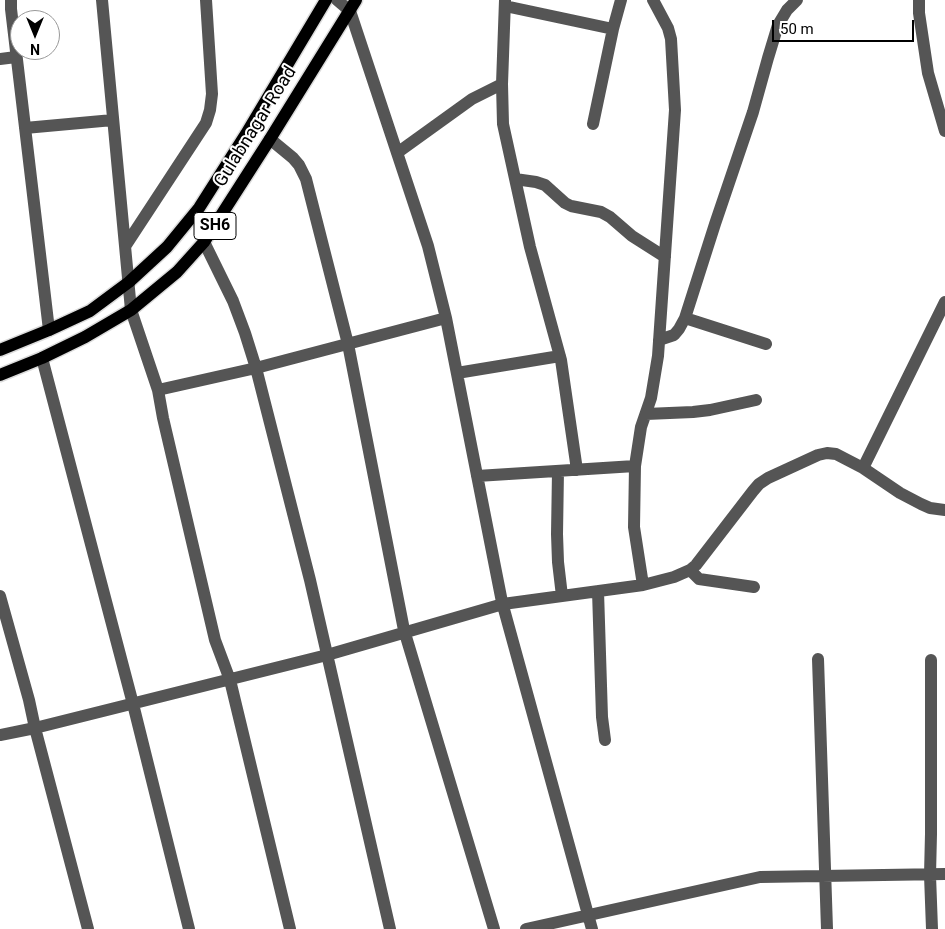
<!DOCTYPE html>
<html>
<head>
<meta charset="utf-8">
<style>
  body { margin:0 }
  #map { position:relative; width:945px; height:929px; overflow:hidden; background:#fff; font-family:Roboto,sans-serif }
  canvas { display:block }
  .north { position:absolute; left:10px; top:10px; width:50px; height:50px; box-sizing:border-box; background:#fff; border:1px solid #999; border-radius:50%; rotate:180deg; font-size:14px; font-weight:700; line-height:20px; text-align:center; color:#000 }
  .north::after { content:''; display:block; margin:auto; width:18px; height:22px; background:#000; clip-path:polygon(50% 0,100% 100%,50% 72%,0 100%) }
  .scale { position:absolute; left:772px; top:20px; width:142px; height:22px; box-sizing:border-box; border:2px solid #000; border-top:0; padding-left:6px; font-size:15px; line-height:18px; white-space:nowrap; color:#000; -webkit-text-stroke:4px #fff; paint-order:stroke }
</style>
</head>
<body>
<div id="map">
<canvas width="945" height="929"></canvas>
<div class="north">N</div>
<div class="scale">50 m</div>
</div>
<script>
const ctx = document.querySelector('canvas').getContext('2d');
ctx.lineJoin = 'round';
const toPath = rows => new Path2D(rows.map(r => 'M' + r).join(''));
function stroke(path, color, width, dash) { ctx.strokeStyle = color; ctx.lineWidth = width; ctx.lineCap = dash ? 'butt' : 'round'; ctx.setLineDash(dash || []); ctx.stroke(path); }
function label(font, color, halo, rows, align = 'center') {
  ctx.font = font + ' Roboto,sans-serif'; ctx.lineWidth = 4; ctx.setLineDash([]); ctx.textBaseline = 'middle'; ctx.strokeStyle = halo; ctx.fillStyle = color; for (const [text, x, y, turn = 0] of rows) {
    ctx.save(); ctx.translate(x, y); ctx.rotate((+turn || 0) * Math.PI / 180); ctx.textAlign = isNaN(turn) ? turn : align; if (halo) ctx.strokeText(text, 0, 0); ctx.fillText(text, 0, 0); ctx.restore();
  }
}
const minor = toPath([
  [11,0,11,9,49,330],
  [102,0,131,310,158,390,163,418,215,640,230,680,290,929],
  [337,0,350,11,428,246,446,318,502,602,592,929],
  [505,0,502,84,503,124,530,247,561,360,577,470],
  [919,0,919,13,928,73,945,131],
  [505,6,613,29],
  [0,59,16,57],
  [593,124,613,29,621,0],
  [25,128,113,120],
  [270,139,293,158,299,165,306,179,348,344,404,630,494,929],
  [397,153,472,99,502,84],
  [515,179,536,182,545,185,565,203,571,206,601,212,610,217,632,236,665,257],
  [204,242,233,301,245,333,256,368,310,580,390,929],
  [126,245,206,123,210,110,212,94,206,0],
  [685,318,766,344],
  [659,340,674,335,679,329,685,318,715,224,753,112,768,58,778,25,787,10,797,0],
  [42,358,133,704,189,929],
  [457,373,560,356],
  [158,390,256,368,446,318],
  [646,414,693,412,710,410,756,400],
  [863,468,945,302],
  [558,471,557,534,558,562,562,596],
  [477,476,635,466],
  [690,570,699,579,754,587],
  [643,585,634,527,635,466,641,427,651,398,658,356,675,110,671,39,668,28,653,0],
  [598,591,602,717,605,740],
  [0,596,29,700,35,728,88,929],
  [818,659,827,929],
  [931,660,931,834,930,875,932,929],
  [0,735,35,728,327,655,503,604,643,585,674,577,690,570,696,565,753,491,759,484,768,478,818,455,827,453,836,454,863,468,900,493,921,504,930,508,945,510],
  [526,929,760,877,945,874]
]);
const major = toPath([
  [0,350,49,330,90,311,129,282,167,247,199,208,246,134,326,0],
  [0,375,42,358,85,337,131,310,177,272,204,242,270,139,356,0]
]);
const shields = [
  [215,226,42]
];
const shieldNames = [
  ["SH6",215,226]
];
const streetNames = [
  ["Gulabnagar Road",256,127,-58]
];
stroke(major, '#dbdbdb', 15);
stroke(minor, '#555', 12);
stroke(major, '#000', 12);
for (const [x, y, w] of shields) { const box = new Path2D(); box.roundRect(x - w / 2, y - 13.5, w, 27, 4); ctx.fillStyle = '#fff'; ctx.fill(box); stroke(box, '#000', 1); }
label('bold 16px', '#000', null, shieldNames);
label('18px', '#000', '#fff', streetNames);
</script>
</body>
</html>
